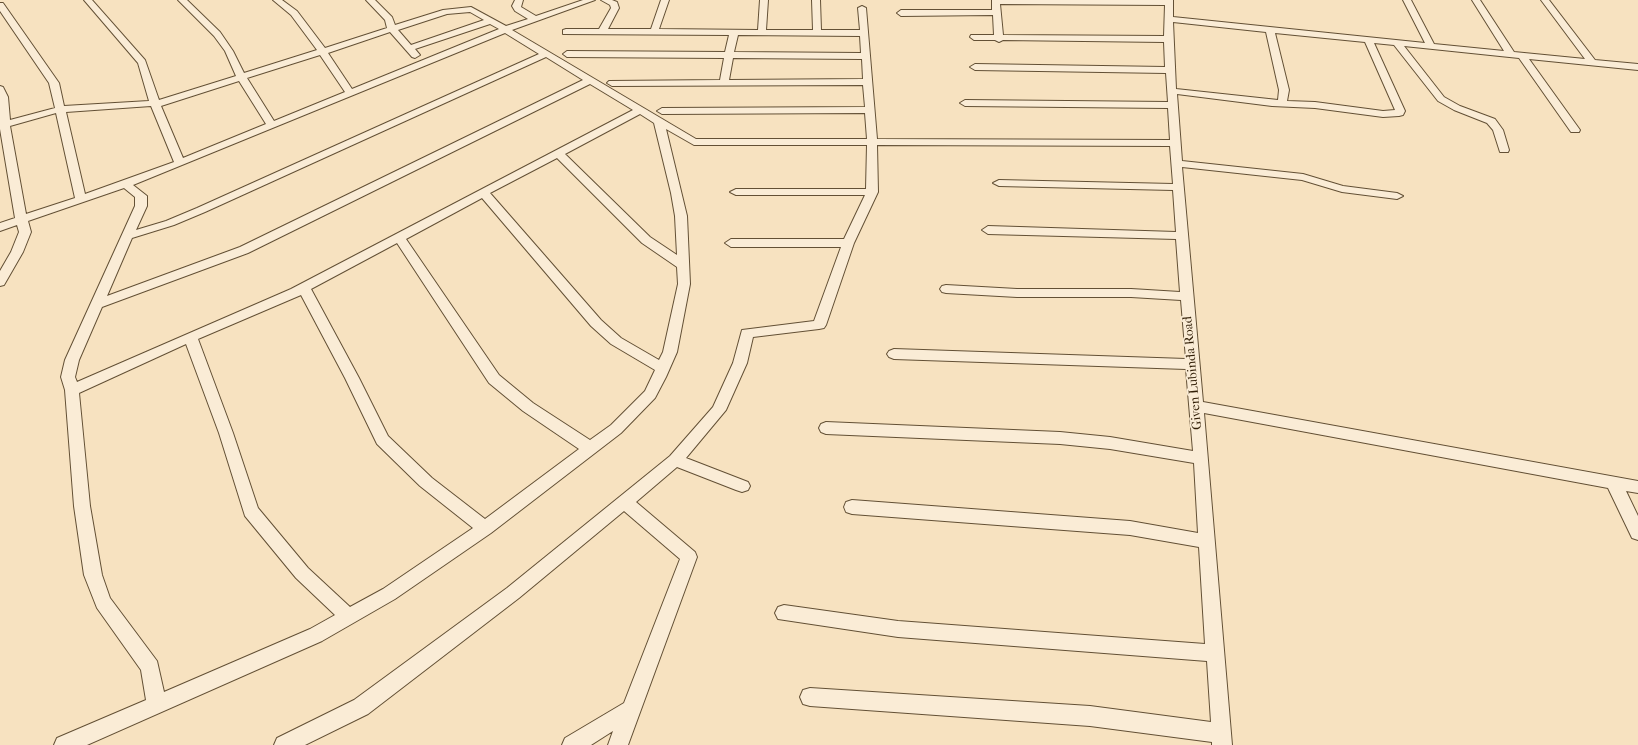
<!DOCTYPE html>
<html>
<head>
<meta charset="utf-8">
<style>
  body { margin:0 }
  canvas { display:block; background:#f7e2c0 }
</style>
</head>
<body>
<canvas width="1638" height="745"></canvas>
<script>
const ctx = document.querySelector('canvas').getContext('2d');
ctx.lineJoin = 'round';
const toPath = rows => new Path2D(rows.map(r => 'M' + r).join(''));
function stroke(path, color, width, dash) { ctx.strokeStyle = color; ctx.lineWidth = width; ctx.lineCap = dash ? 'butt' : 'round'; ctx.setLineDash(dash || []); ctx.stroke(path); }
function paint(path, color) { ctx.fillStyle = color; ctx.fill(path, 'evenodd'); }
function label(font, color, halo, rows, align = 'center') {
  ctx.font = font + ' "IM FELL French Canon",serif'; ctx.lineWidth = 3.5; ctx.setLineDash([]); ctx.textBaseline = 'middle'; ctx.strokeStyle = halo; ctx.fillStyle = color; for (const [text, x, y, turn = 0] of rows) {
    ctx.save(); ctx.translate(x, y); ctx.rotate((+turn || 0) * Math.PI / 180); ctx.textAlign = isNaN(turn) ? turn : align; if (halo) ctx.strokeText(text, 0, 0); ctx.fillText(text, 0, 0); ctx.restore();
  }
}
const minor = toPath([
  [84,0,92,0,145,60,159,100,236,76,225,51,214,36,178,0,187,0,220,32,233,51,244,73,317,50,291,15,273,0,282,0,297,11,325,48,387,28,385,20,366,0,375,0,392,17,395,25,443,10,471,7,506,26,528,19,515,11,512,6,515,0,523,0,521,7,536,16,583,0,595,0,512,30,696,139,867,139,865,113,662,114,657,111,662,108,865,107,863,85,612,86,607,83,609,81,720,80,724,58,567,57,563,54,567,51,725,52,729,35,563,34,563,30,566,29,599,29,611,8,610,5,601,0,612,0,617,2,619,8,608,29,651,29,661,0,669,0,659,29,758,30,760,0,768,0,766,30,813,30,812,0,820,0,821,30,860,30,858,8,862,6,866,8,877,139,1170,140,1168,108,965,106,960,103,965,100,1168,102,1166,73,975,70,970,67,975,64,1165,67,1164,42,1003,40,999,42,995,40,974,40,970,37,971,35,994,35,993,15,901,16,897,13,901,10,992,10,992,0,1173,0,1173,17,1425,43,1403,0,1411,0,1434,44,1504,51,1472,0,1480,0,1514,52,1585,59,1541,0,1549,0,1595,60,1638,64,1638,70,1529,59,1580,130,1579,132,1571,132,1519,58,1404,46,1444,97,1460,106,1495,119,1503,130,1509,150,1508,152,1500,152,1493,130,1487,123,1454,110,1438,101,1394,45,1374,43,1405,111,1403,115,1399,116,1383,117,1315,108,1272,106,1177,94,1182,161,1303,174,1343,186,1397,193,1403,196,1397,199,1342,192,1302,180,1182,167,1203,402,1638,481,1638,493,1626,491,1638,516,1638,540,1632,538,1608,488,1204,413,1232,745,1212,745,1212,742,1090,726,810,706,803,704,800,697,803,690,810,688,1090,706,1211,722,1207,661,898,637,778,619,775,613,778,607,784,605,898,621,1205,644,1199,547,1130,535,852,514,846,512,844,507,846,502,852,500,1130,521,1198,533,1194,463,1110,449,1060,444,826,434,821,432,819,428,821,424,826,422,1060,432,1110,437,1193,451,1186,369,894,359,889,357,887,354,889,351,894,349,1186,359,1181,300,1131,297,1017,297,946,293,942,292,940,289,942,286,946,285,1017,289,1131,289,1180,292,1176,239,988,234,982,230,988,226,1176,232,1173,190,999,186,993,183,999,180,1173,184,1170,146,877,145,878,192,854,243,826,325,824,328,819,329,753,337,747,363,726,410,686,458,748,482,750,486,748,490,742,492,736,490,677,467,636,502,695,552,697,557,628,745,608,745,613,731,591,745,562,745,565,738,624,703,680,559,624,511,519,598,368,714,305,745,274,745,277,738,354,700,507,588,670,456,713,407,733,363,742,330,814,321,841,247,731,247,725,243,731,239,844,239,865,195,736,195,730,192,736,189,866,189,867,145,694,145,666,129,687,216,690,284,677,352,666,377,655,398,621,433,491,533,395,599,322,641,87,745,54,745,57,738,146,700,141,670,97,608,84,575,74,506,65,390,61,377,65,360,135,206,135,197,124,188,28,221,31,232,23,252,4,285,0,286,0,271,11,252,19,232,17,225,0,231,0,223,15,218,0,129,0,86,3,87,8,97,10,120,55,108,49,83,0,11,0,3,3,3,59,83,64,106,149,101,138,63,84,0],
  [1000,4,1165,5,1164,36,1003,35,1000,4],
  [470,12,484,20,411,45,398,30,447,14,470,12],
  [1173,22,1266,32,1279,90,1278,100,1176,89,1173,22],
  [490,24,499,29,352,89,328,53,390,32,412,57,415,58,420,55,415,49,490,24],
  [505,33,539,54,197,208,166,221,136,230,147,206,147,196,133,185,505,33],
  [1275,33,1365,42,1395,110,1383,111,1315,102,1287,101,1289,90,1275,33],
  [738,35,860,36,861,53,734,52,738,35],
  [320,55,345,92,274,121,247,78,320,55],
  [546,57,583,80,240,247,107,296,132,238,174,225,205,212,546,57],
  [733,58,862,59,863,79,729,80,733,58],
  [239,81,266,124,183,158,161,106,239,81],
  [590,84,633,110,291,289,77,382,75,377,79,360,102,307,248,253,590,84],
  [151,106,174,162,85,194,66,112,151,106],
  [56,113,75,198,26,214,10,126,56,113],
  [640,114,654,123,671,193,675,216,677,255,650,237,565,154,640,114],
  [557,158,642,243,677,267,678,284,663,352,659,360,621,338,601,320,490,193,557,158],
  [482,198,591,326,611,344,655,370,645,391,611,425,590,440,533,403,499,375,406,239,482,198],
  [397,243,489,383,523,411,579,449,485,519,432,478,388,436,359,378,311,289,397,243],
  [301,295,345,378,377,444,420,486,473,528,383,589,350,607,308,568,258,508,233,433,198,339,301,295],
  [186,344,219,433,245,516,296,578,335,615,310,629,164,692,157,661,110,598,102,575,90,506,79,393,186,344]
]);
const streetNames = [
  ["Given Lubinda Road",1193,373,-95]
];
stroke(minor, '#635035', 2);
paint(minor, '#faecd6');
label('13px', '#321f07', '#faecd6', streetNames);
</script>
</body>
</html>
